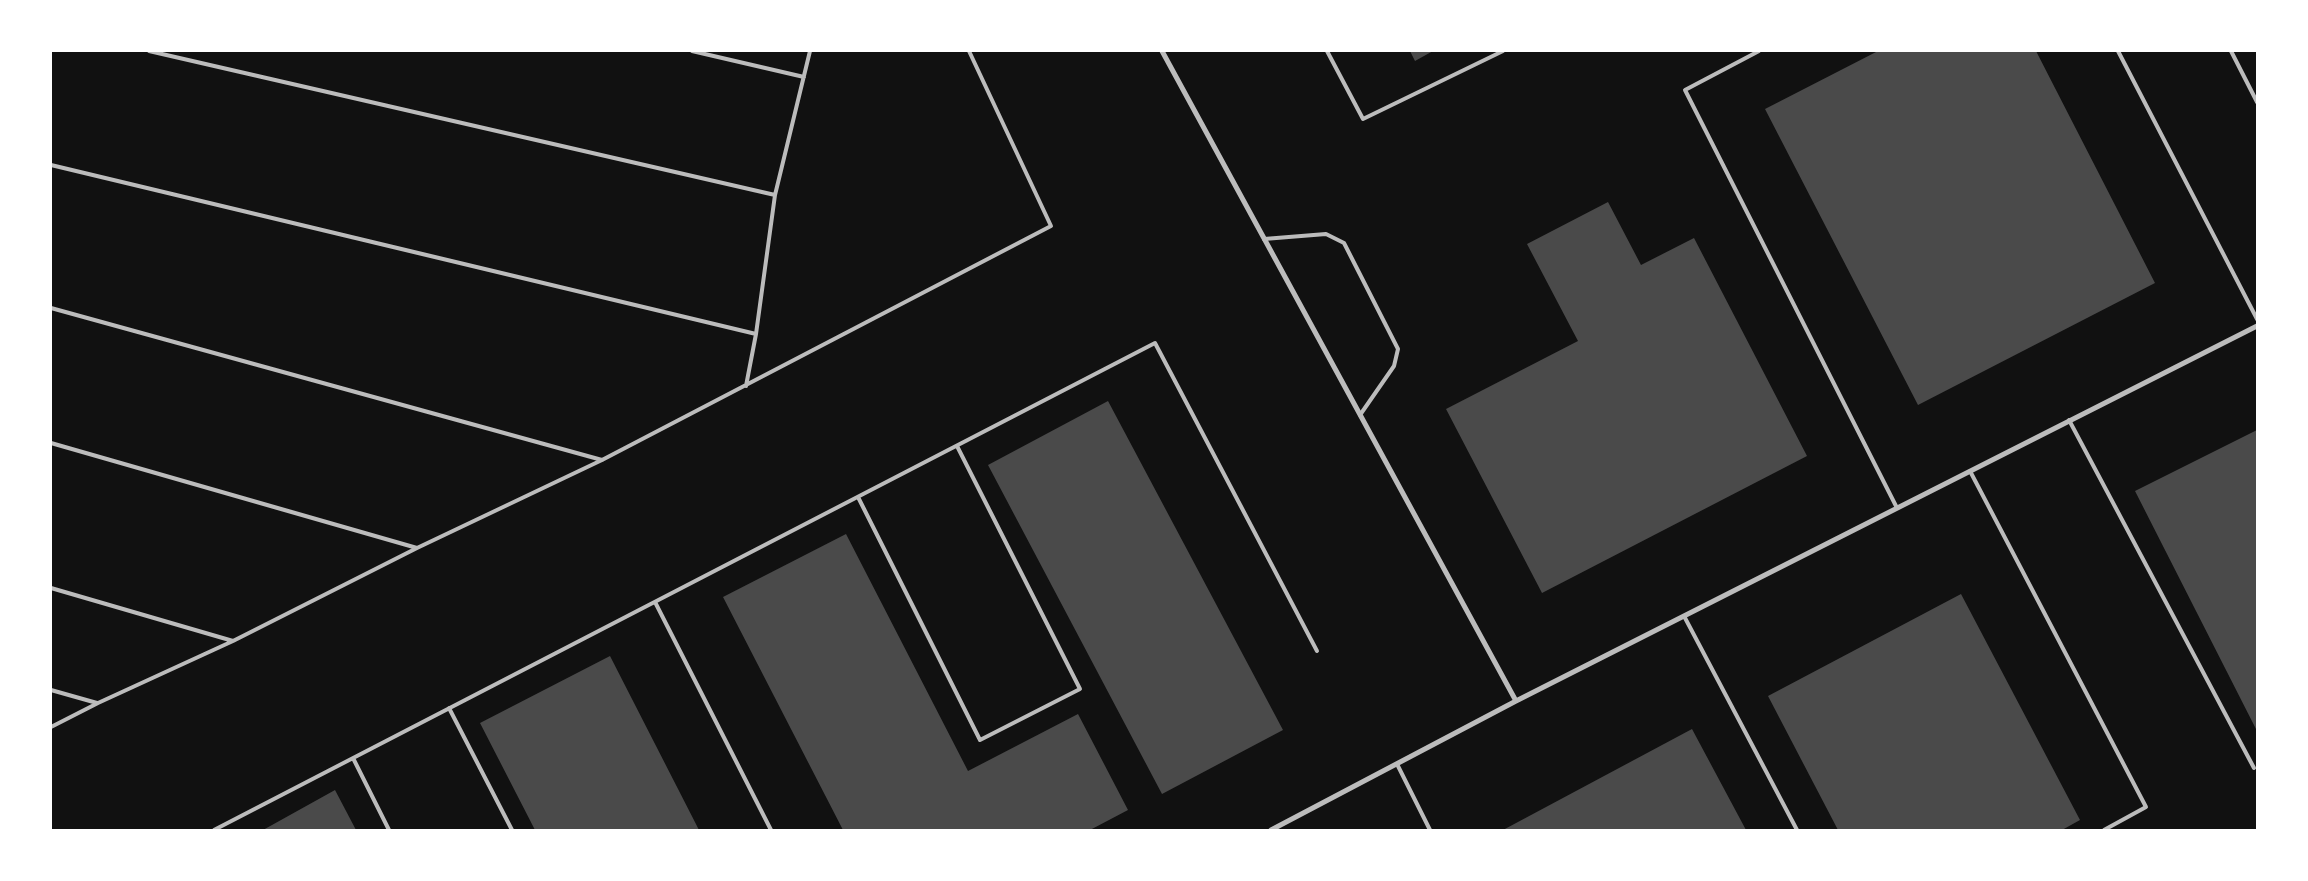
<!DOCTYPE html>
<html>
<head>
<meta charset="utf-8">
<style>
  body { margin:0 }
  #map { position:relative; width:2308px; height:881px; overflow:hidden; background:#111; font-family:Montserrat,sans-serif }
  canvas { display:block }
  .frame { position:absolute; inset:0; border:52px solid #fff; pointer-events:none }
</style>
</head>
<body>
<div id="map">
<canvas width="2308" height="881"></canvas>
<div class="frame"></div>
</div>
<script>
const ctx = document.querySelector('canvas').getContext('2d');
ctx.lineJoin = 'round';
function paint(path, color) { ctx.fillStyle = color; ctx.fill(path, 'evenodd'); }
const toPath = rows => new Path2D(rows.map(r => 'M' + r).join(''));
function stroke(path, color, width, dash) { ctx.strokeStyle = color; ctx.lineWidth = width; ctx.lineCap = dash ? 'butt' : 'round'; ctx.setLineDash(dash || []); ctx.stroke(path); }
const building = toPath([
  [1410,51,1433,51,1415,61],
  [1878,51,2036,51,2155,283,1918,405,1765,109],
  [1608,202,1641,265,1694,238,1807,456,1542,593,1446,409,1578,341,1527,244],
  [1108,401,1283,730,1162,794,988,465],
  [2257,430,2257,731,2135,491],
  [846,534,968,771,1078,714,1128,810,1090,830,843,830,723,597],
  [1961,594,2080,820,2062,830,1838,830,1768,696],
  [610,656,699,830,535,830,480,723],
  [1692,729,1746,830,1503,830],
  [335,790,356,830,263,830]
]);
const service = toPath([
  [149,51,775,195],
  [692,51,804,77],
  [1327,51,1363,119,1503,51],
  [1759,51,1685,90,1897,508],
  [2118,51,2257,319],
  [2231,51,2257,102],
  [51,165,756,334],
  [1264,239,1326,234,1344,243,1398,349,1394,366,1360,415],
  [51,308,602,460],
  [746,386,756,334,775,195,810,51],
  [2069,420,2254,768],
  [51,443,417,548],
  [1970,471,2146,807,2104,830],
  [858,497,980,740,1080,689,957,446],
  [51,588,233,641],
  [655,602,771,830],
  [1684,616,1797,830],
  [51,690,97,703],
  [449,708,512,830],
  [51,727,98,703,233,641,417,548,602,460,1051,226,969,51],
  [353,758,389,830],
  [1397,764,1430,830],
  [214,830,1155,343,1317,651]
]);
const minor = toPath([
  [1162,51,1516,701],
  [1271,830,1516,701,2257,326]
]);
paint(building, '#4a4a4a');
stroke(service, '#bcbcbc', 4);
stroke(minor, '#bcbcbc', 5);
</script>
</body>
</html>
